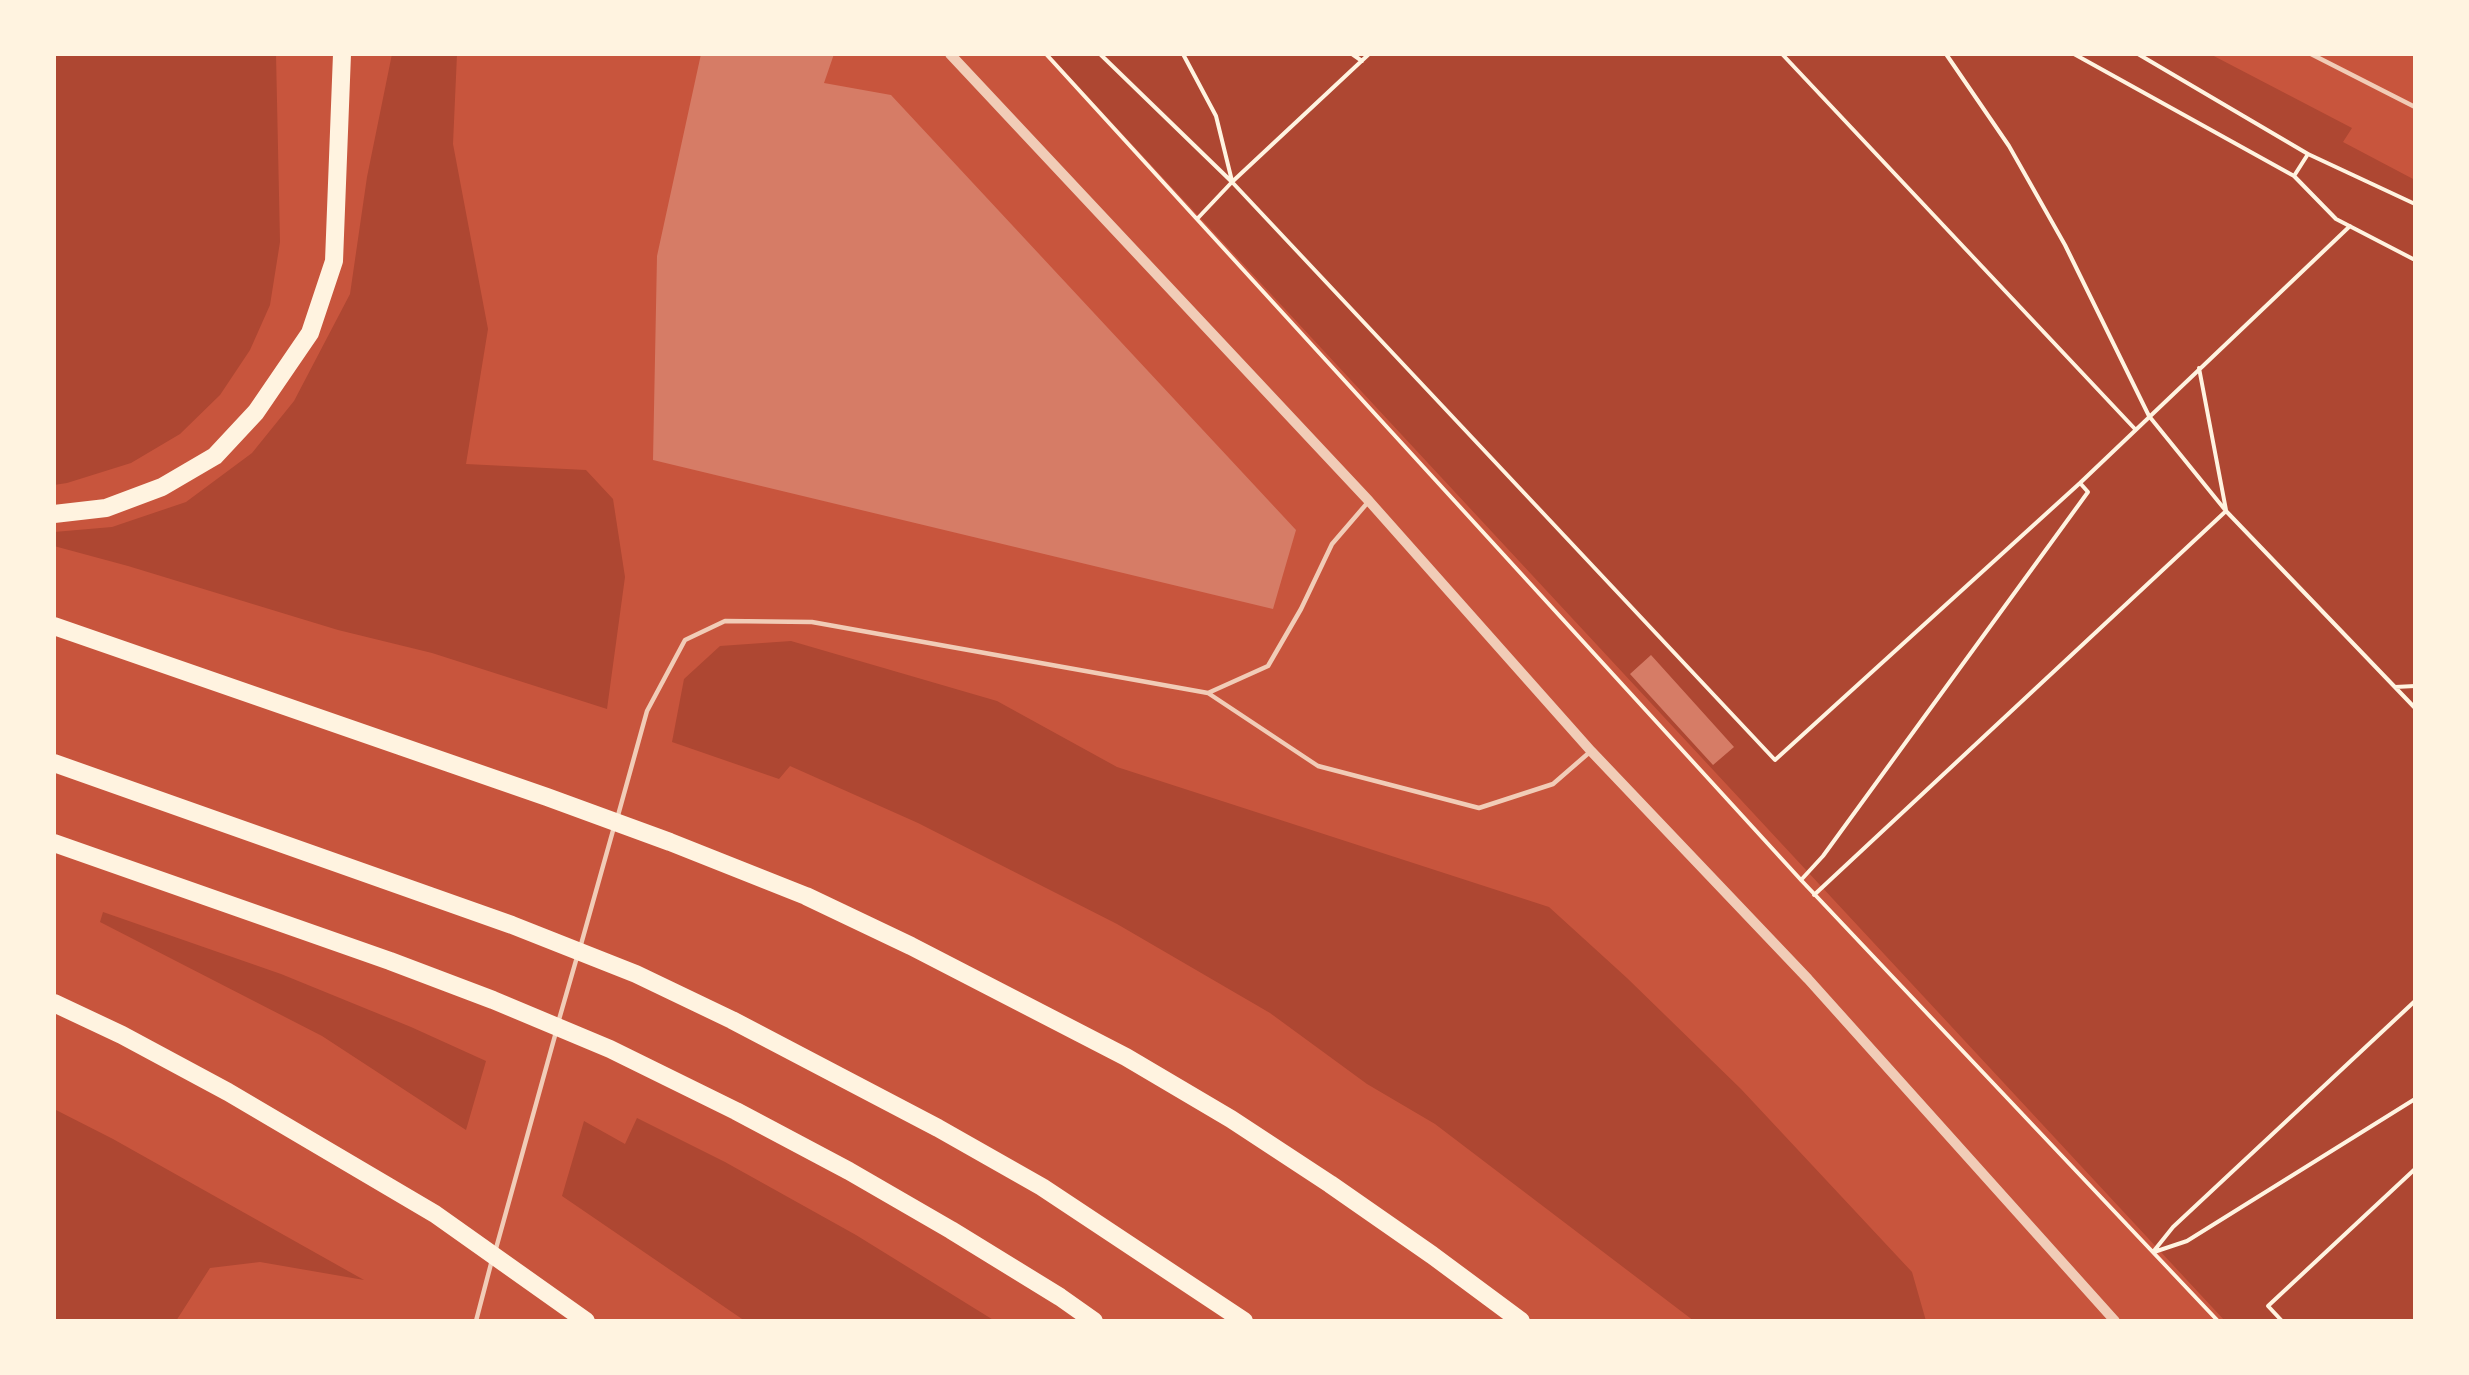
<!DOCTYPE html>
<html>
<head>
<meta charset="utf-8">
<style>
  body { margin:0 }
  #map { position:relative; width:2469px; height:1375px; overflow:hidden; background:#c8553d; font-family:"Alegreya Sans",sans-serif }
  canvas { display:block }
  .frame { position:absolute; inset:0; border:56px solid #fff3e0; pointer-events:none }
</style>
</head>
<body>
<div id="map">
<canvas width="2469" height="1375"></canvas>
<div class="frame"></div>
</div>
<script>
const ctx = document.querySelector('canvas').getContext('2d');
ctx.lineJoin = 'round';
function paint(path, color) { ctx.fillStyle = color; ctx.fill(path, 'evenodd'); }
const toPath = rows => new Path2D(rows.map(r => 'M' + r).join(''));
function stroke(path, color, width, dash) { ctx.strokeStyle = color; ctx.lineWidth = width; ctx.lineCap = dash ? 'butt' : 'round'; ctx.setLineDash(dash || []); ctx.stroke(path); }
const green = toPath([
  [54,54,276,54,280,242,270,305,250,350,220,395,180,434,131,463,67,483,54,485],
  [392,54,457,54,453,144,488,329,466,464,586,470,613,499,625,577,607,709,432,653,338,630,128,566,54,546,54,532,112,527,186,502,252,453,294,401,350,294,367,177],
  [1048,54,2210,54,2352,128,2343,142,2415,180,2415,1321,2225,1321],
  [791,641,997,701,1117,767,1549,907,1627,978,1741,1089,1912,1272,1926,1321,1694,1321,1435,1124,1367,1084,1270,1013,1117,924,918,823,790,766,779,779,672,742,684,679,720,646],
  [103,912,281,974,411,1027,486,1061,466,1130,322,1036,100,922],
  [54,1109,113,1139,364,1280,260,1262,210,1268,176,1321,54,1321],
  [637,1118,725,1162,856,1235,995,1321,745,1321,562,1196,584,1121,625,1144]
]);
const building = toPath([
  [701,54,834,54,824,83,891,95,1296,530,1273,609,653,460,657,256],
  [1651,655,1734,747,1713,765,1630,674]
]);
const path = toPath([
  [1046,54,1801,880,2218,1321],
  [1100,54,1232,182],
  [1183,54,1216,116,1232,181],
  [1352,54,1362,61],
  [1369,54,1232,182,1775,760,2080,483,2350,226],
  [1782,54,2135,429],
  [1946,54,2009,146,2065,245,2149,416,2226,511],
  [2074,54,2294,176],
  [2138,54,2308,154,2415,204],
  [2308,154,2294,176,2336,219,2415,260],
  [1197,219,1232,182],
  [2199,368,2226,510],
  [2395,687,2415,686],
  [1801,880,1823,856,2088,492,2080,483],
  [1814,895,2226,511,2415,708],
  [2153,1252,2173,1227,2415,1001],
  [2154,1252,2187,1241,2415,1099],
  [2282,1321,2268,1306,2415,1169]
]);
const service = toPath([
  [2311,54,2415,107],
  [1208,693,1268,666,1301,609,1332,544,1369,501],
  [617,819,647,711,685,640,725,621,812,622,1208,693,1318,766,1479,808,1553,784,1591,751],
  [580,948,614,827],
  [558,1023,577,957],
  [495,1252,556,1032],
  [476,1321,492,1260]
]);
const tertiary = toPath([
  [950,54,1369,501,1591,751,1808,979,2115,1321]
]);
const motorway = toPath([
  [54,514,106,508,162,487,215,456,256,412,310,333,334,261,342,54],
  [54,626,547,797,670,842,806,896,911,946,1126,1057,1231,1119,1330,1184,1432,1255,1521,1321],
  [54,763,512,925,636,974,732,1020,938,1128,1042,1187,1244,1321],
  [54,843,390,961,493,1000,610,1049,736,1111,849,1171,951,1230,1060,1297,1094,1321],
  [54,1003,122,1035,228,1092,435,1214,586,1321]
]);
paint(green, '#ae4732');
paint(building, '#d67c66');
stroke(path, '#fff3e0', 4);
stroke(service, '#f1ccb7', 4.5);
stroke(tertiary, '#f1ccb7', 10);
stroke(motorway, '#fff3e0', 18);
</script>
</body>
</html>
